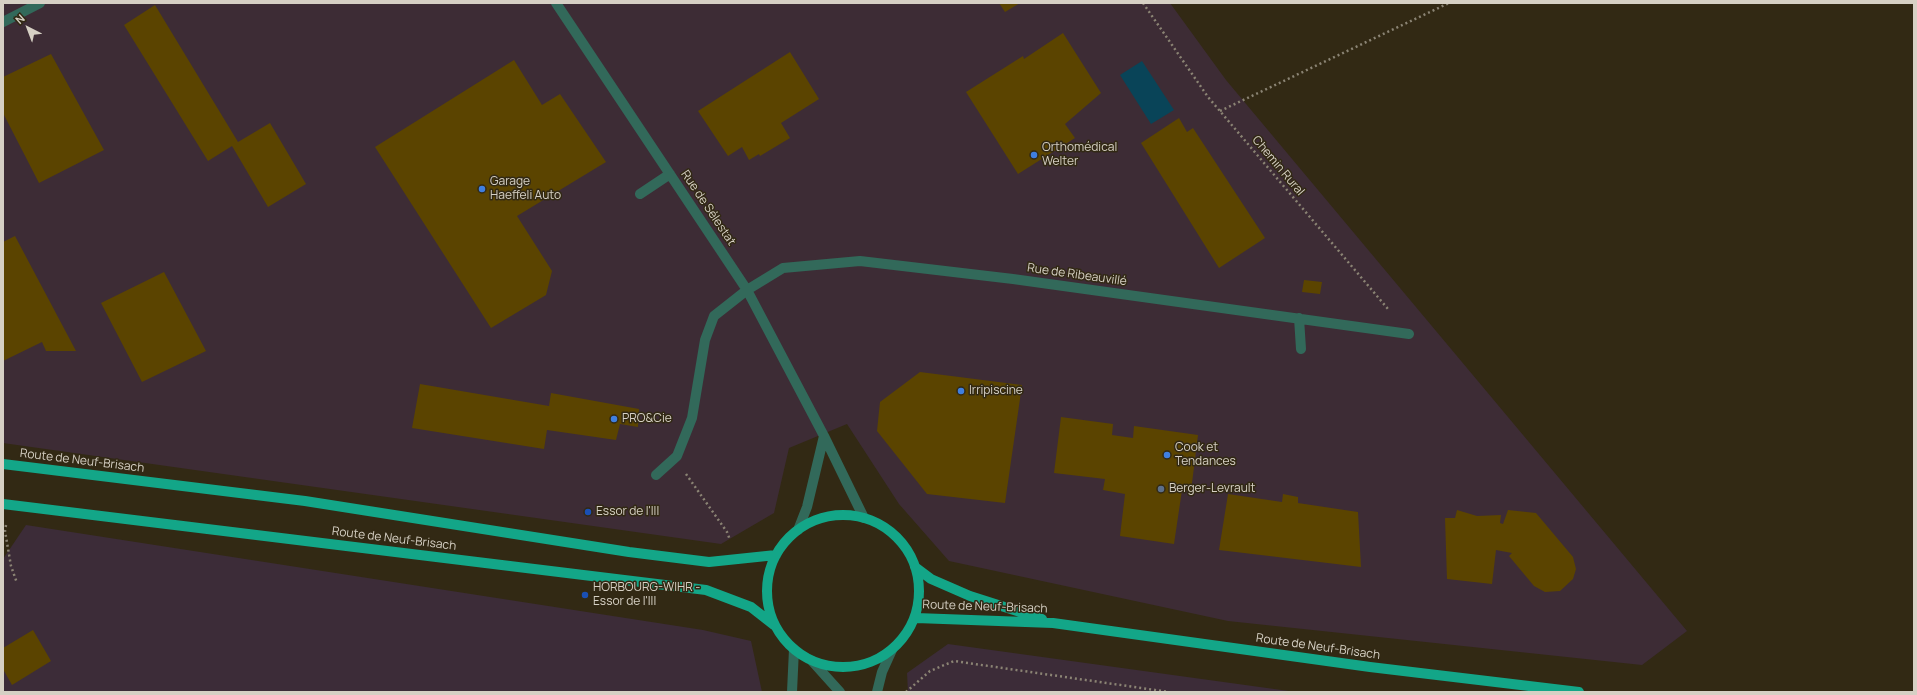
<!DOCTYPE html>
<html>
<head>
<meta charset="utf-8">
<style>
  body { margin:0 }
  #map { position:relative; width:1917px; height:695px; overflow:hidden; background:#322914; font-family:Manrope,sans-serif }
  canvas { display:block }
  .frame { position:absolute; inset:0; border:4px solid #d6d0c4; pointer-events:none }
  .north { position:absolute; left:8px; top:8px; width:40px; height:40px; -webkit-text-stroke:3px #322914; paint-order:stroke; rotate:318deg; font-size:11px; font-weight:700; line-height:16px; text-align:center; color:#d6d0c4 }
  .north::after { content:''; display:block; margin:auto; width:14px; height:18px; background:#d6d0c4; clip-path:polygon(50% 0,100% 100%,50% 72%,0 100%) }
</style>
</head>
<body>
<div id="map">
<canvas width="1917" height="695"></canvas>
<div class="frame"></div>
<div class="north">N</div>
</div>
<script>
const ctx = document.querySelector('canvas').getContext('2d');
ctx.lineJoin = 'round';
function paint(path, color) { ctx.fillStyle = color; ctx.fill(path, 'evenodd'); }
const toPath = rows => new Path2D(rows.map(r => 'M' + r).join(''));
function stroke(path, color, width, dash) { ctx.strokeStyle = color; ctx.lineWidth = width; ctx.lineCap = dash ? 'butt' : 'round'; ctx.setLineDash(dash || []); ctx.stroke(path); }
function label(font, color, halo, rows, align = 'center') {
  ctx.font = font + ' Manrope,sans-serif'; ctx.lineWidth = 3; ctx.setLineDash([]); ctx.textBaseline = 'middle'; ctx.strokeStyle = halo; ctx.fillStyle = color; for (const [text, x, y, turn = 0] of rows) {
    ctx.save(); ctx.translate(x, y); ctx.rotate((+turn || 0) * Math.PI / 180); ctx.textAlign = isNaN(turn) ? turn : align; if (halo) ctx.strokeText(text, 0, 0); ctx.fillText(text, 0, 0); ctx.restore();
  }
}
const commercial = toPath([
  [26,525,703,630,751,641,762,692,3,692,3,559],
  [948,644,1296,692,908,692,907,673]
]);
const industrial = toPath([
  [3,3,1170,3,1226,80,1687,631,1642,665,1228,621,949,561,899,504,847,424,789,448,774,513,721,544,3,443]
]);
const water = toPath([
  [1142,61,1174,110,1151,124,1120,75]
]);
const building = toPath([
  [999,3,1020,3,1005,12],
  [155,5,238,142,270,123,306,184,268,207,232,146,208,161,124,25],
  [1063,33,1101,93,1065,124,1075,138,1018,174,966,92,1023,56,1024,59],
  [790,52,819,99,781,123,790,138,760,156,759,154,749,160,742,147,728,156,698,111],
  [51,54,104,150,39,183,3,113,3,77],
  [514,60,542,105,560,94,606,162,517,216,552,271,546,295,491,328,375,147],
  [1179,118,1187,132,1193,128,1265,238,1219,268,1141,143],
  [15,236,76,351,46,351,42,342,3,361,3,242],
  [164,272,206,351,142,382,101,303],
  [1304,280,1322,282,1320,294,1302,292],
  [920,372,1022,385,1005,503,927,494,877,431,880,402],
  [420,384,549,406,551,393,639,409,638,427,620,424,616,440,547,430,544,449,412,428],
  [1061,417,1113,424,1112,435,1133,438,1134,426,1198,435,1191,491,1182,490,1174,544,1120,536,1125,494,1103,490,1105,479,1054,473],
  [1228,494,1282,502,1283,494,1298,497,1298,503,1358,512,1361,567,1219,550],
  [1457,510,1477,516,1501,515,1500,523,1503,524,1508,510,1536,513,1573,557,1576,569,1573,579,1560,591,1545,592,1534,586,1509,556,1512,553,1496,550,1492,584,1447,579,1445,518,1455,518],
  [33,630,51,661,12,685,3,669,3,648]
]);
const path = toPath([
  [1143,3,1208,97,1388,309],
  [1220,111,1449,3],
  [686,474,727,532,730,540],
  [6,525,5,531,11,566,17,583],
  [906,692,930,671,954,661,1169,692]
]);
const minor = toPath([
  [556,3,747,290,824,436,864,518],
  [3,22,40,3],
  [640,194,670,174],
  [1299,318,1301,349],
  [656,475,677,456,692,418,705,340,714,316,747,290,783,268,860,261,1013,279,1409,334],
  [798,530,807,507,824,436],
  [812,661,840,692],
  [792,692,794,649],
  [877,692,882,672,892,650]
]);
const major = toPath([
  [3,464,305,501,629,552,709,562,776,555],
  [3,504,706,590,751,607,774,625],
  '767 591a76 76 0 1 1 152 0a76 76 0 1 1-152 0Z',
  [915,567,931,579,970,596,1042,619],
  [916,618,1053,623,1370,667,1579,692]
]);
const markers = [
  [1034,155,4,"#3f7fe0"],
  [482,189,4,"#3f7fe0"],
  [961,391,4,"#3f7fe0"],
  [614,419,4,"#3f7fe0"],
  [1167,455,4,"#3f7fe0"],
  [1161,489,4,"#5c6f8a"],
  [588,512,4,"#1a4fb4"],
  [585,595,4,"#1a4fb4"]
];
const poiNames = [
  ["Orthomédical",1042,148],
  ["Welter",1042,162],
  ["Garage",490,182],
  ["Haeffeli Auto",490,196],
  ["Irripiscine",969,391],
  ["PRO&Cie",622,419],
  ["Cook et",1175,448],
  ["Tendances",1175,462],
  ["Berger-Levrault",1169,489],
  ["Essor de l'Ill",596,512],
  ["HORBOURG-WIHR -",593,588],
  ["Essor de l'Ill",593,602]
];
const streetNames = [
  ["Chemin Rural",1278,166,50],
  ["Rue de Sélestat",708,208,56],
  ["Rue de Ribeauvillé",1077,275,8],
  ["Route de Neuf-Brisach",82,461,7],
  ["Route de Neuf-Brisach",394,539,7],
  ["Route de Neuf-Brisach",985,607,2],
  ["Route de Neuf-Brisach",1318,647,8]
];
paint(commercial, '#3c2c38');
paint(industrial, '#3d2c35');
paint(water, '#094458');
paint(building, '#5b4400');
stroke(path, '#8b8474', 2.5, [2, 3]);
stroke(minor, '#32695a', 10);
stroke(major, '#13a688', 10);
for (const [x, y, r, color] of markers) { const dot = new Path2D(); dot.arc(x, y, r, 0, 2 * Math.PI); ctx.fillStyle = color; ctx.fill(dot); stroke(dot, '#322914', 1.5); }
label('12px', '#d6d0c4', '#322914', poiNames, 'left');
label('12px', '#d6d0c4', '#322914', streetNames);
</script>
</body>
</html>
